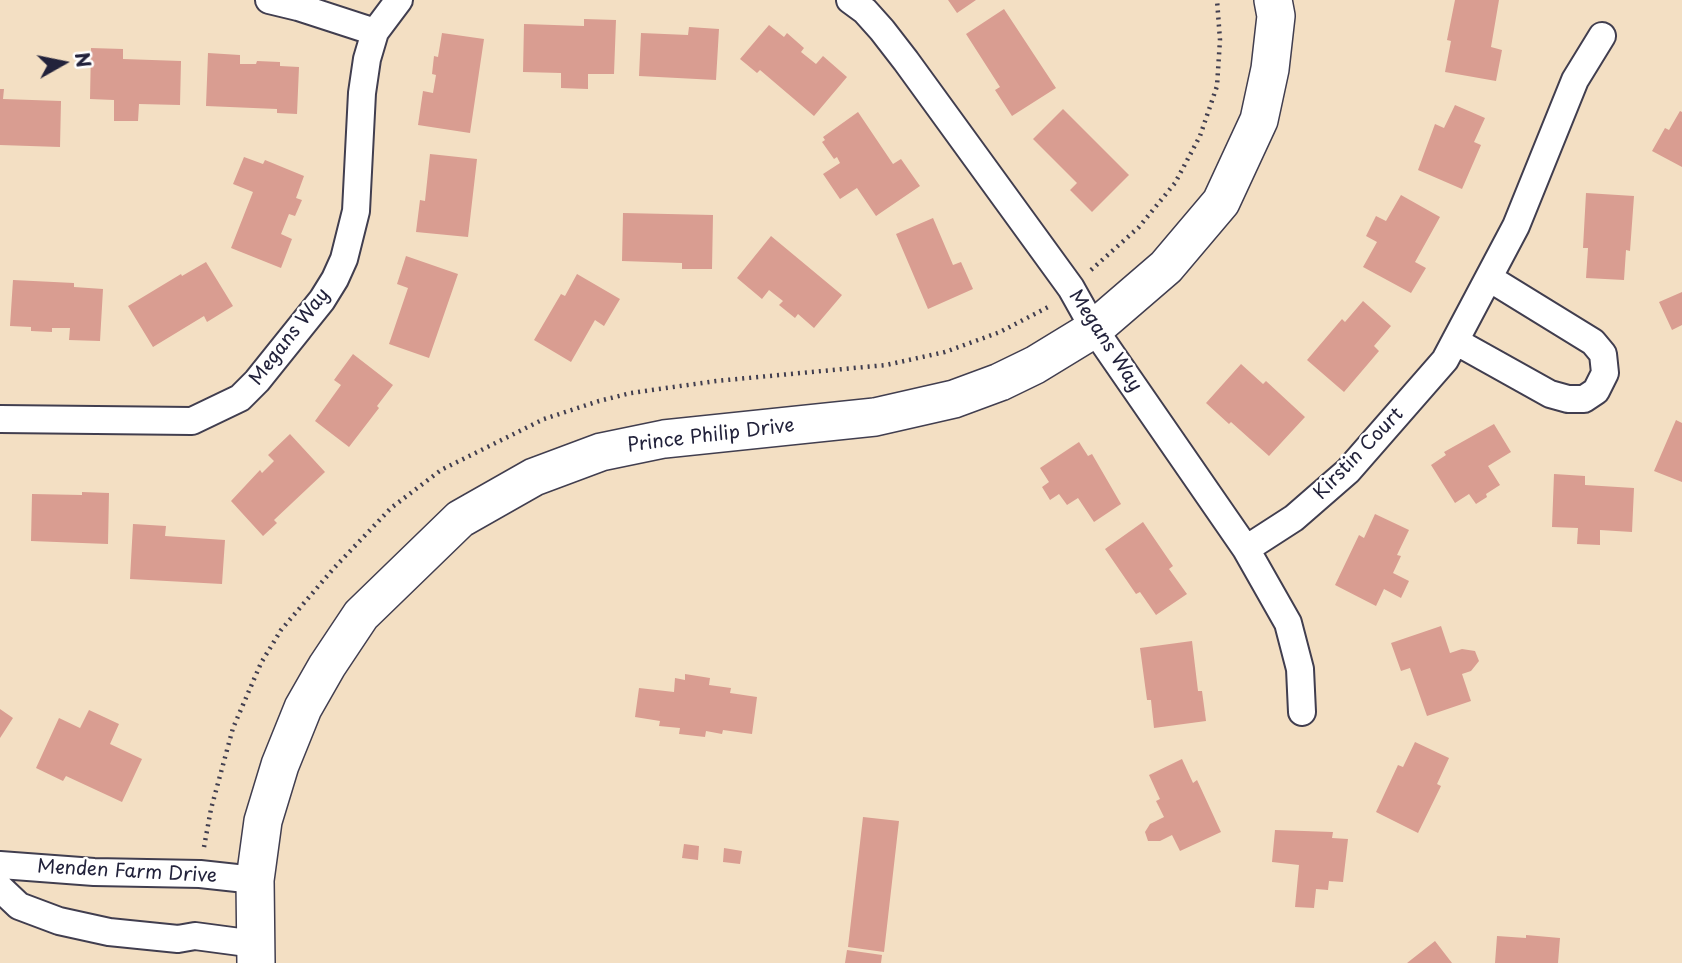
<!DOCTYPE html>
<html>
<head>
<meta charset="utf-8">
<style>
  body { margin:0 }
  #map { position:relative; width:1682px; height:963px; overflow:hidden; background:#f3dfc3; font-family:"Playpen Sans",sans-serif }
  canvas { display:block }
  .north { position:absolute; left:28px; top:28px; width:70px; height:70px; -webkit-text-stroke:5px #fff; paint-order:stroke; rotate:81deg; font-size:19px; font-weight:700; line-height:28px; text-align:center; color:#22223b }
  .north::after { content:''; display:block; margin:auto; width:24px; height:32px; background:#22223b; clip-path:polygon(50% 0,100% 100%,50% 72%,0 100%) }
</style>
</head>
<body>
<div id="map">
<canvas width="1682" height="963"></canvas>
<div class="north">N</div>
</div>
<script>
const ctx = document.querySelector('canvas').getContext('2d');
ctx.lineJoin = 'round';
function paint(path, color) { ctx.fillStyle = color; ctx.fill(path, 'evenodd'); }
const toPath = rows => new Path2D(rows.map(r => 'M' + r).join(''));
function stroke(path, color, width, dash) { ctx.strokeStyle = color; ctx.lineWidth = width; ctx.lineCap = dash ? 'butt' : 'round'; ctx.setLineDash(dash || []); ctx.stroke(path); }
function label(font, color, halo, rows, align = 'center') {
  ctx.font = font + ' "Playpen Sans",sans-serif'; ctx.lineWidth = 5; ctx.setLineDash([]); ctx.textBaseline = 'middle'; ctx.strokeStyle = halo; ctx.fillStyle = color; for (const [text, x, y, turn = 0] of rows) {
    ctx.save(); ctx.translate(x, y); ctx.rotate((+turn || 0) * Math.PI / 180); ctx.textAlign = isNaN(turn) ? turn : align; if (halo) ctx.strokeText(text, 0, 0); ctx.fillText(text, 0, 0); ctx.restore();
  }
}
const building = toPath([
  [948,0,976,0,957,13],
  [1455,0,1499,0,1491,47,1502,50,1496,81,1445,72,1451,41,1447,40],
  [1004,9,1056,88,1012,116,995,90,1000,87,966,34],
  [584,19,616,20,614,74,588,74,588,89,561,88,561,73,523,72,524,24,584,26],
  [769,25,784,37,787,33,804,48,801,52,816,64,823,56,847,77,814,116,760,70,757,73,740,59],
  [689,27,719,29,716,80,639,76,641,33,688,35],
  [442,33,484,39,470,133,418,125,423,91,433,93,436,75,432,74,434,56,438,57],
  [91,48,123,49,123,59,181,61,180,105,139,104,138,121,114,121,114,100,90,99],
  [208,53,240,55,240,64,256,64,257,61,280,62,280,66,299,67,297,114,277,113,277,109,206,106],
  [0,89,4,89,3,99,61,101,60,147,0,145],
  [1455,105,1485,118,1474,142,1481,145,1462,189,1418,170,1435,124,1444,128],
  [1063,109,1129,175,1092,212,1070,190,1077,183,1033,139],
  [1680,111,1682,112,1682,167,1652,151,1665,128,1669,130],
  [858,112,893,164,901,159,920,186,876,216,857,188,840,199,823,174,840,163,837,157,834,159,822,142,825,140,823,137],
  [430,154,477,159,468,237,416,232,420,200,425,201],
  [244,157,263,164,265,160,304,176,296,198,302,200,295,216,289,214,281,234,292,239,281,268,231,248,253,192,233,184],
  [1586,193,1634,196,1630,251,1626,250,1624,280,1586,278,1588,248,1583,248],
  [1401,195,1440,217,1415,262,1426,268,1411,293,1363,267,1377,242,1366,236,1376,216,1386,221],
  [623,213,713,215,712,269,682,269,682,263,622,261],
  [933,218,953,265,961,262,973,289,928,309,896,234],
  [771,236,842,295,814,328,798,314,795,318,779,305,783,301,769,290,762,299,737,278],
  [406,256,458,274,429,358,389,344,408,288,397,284],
  [206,262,233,306,207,322,204,316,153,347,128,306,181,274,182,276],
  [577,274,620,299,604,326,595,320,571,362,534,340,561,294,565,296],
  [13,280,74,283,74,287,103,289,100,341,69,340,70,328,52,328,52,332,31,331,31,327,10,326],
  [1682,292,1682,325,1672,330,1659,302],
  [1363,301,1391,326,1374,346,1379,351,1344,392,1307,360,1342,319,1345,322],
  [353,354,393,385,377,406,379,408,349,447,315,421,341,385,334,380],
  [1241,364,1263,384,1266,381,1305,417,1269,456,1231,422,1229,424,1206,403],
  [1676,420,1682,423,1682,482,1654,471],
  [1494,424,1511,452,1488,466,1500,485,1486,494,1487,497,1476,504,1469,494,1455,503,1431,465,1446,455,1444,452],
  [290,434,325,472,274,520,277,523,263,536,231,501,260,470,262,473,274,461,268,455],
  [1079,442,1088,456,1092,454,1121,504,1094,522,1078,498,1067,505,1059,494,1050,500,1042,487,1049,482,1040,468],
  [1554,474,1585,476,1585,485,1634,488,1632,532,1600,530,1600,545,1577,544,1578,528,1552,527],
  [82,492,109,493,108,544,31,541,32,494,82,495],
  [1375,514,1409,530,1397,555,1401,556,1393,573,1409,581,1401,598,1384,589,1376,606,1335,585,1359,535,1364,538],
  [1143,522,1173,566,1169,569,1187,594,1156,615,1140,592,1136,594,1105,549],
  [133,524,166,526,165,536,225,540,222,584,130,579],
  [1441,626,1450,653,1462,649,1475,651,1479,661,1471,671,1462,674,1471,701,1427,716,1410,668,1401,671,1391,643],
  [1192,641,1198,691,1202,691,1206,721,1154,728,1151,700,1147,700,1140,648],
  [685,674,710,678,709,685,731,688,730,693,757,697,752,734,723,730,722,734,706,731,705,737,679,734,680,728,659,726,660,721,635,717,639,688,674,692,675,678,685,680],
  [0,709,13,718,0,738],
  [89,710,119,724,110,744,142,759,122,802,66,776,63,781,36,768,59,718,80,728],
  [1415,742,1449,758,1437,784,1441,786,1418,833,1376,812,1398,765,1403,767],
  [1182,759,1193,783,1197,780,1221,832,1180,851,1172,835,1160,841,1148,841,1145,832,1150,824,1164,817,1156,801,1160,799,1149,775],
  [863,817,899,821,884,952,848,947],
  [1275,830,1333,832,1332,838,1348,839,1343,882,1329,881,1328,890,1316,889,1314,908,1295,907,1299,865,1272,862],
  [684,844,699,846,698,860,682,858],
  [724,848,742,851,740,864,723,862],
  [1526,935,1560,938,1558,963,1495,963,1497,936,1526,938],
  [1435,941,1452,963,1407,963],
  [847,950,882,955,881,963,845,963]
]);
const path = toPath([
  [1091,270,1139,227,1175,183,1200,136,1217,86,1220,40,1217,0],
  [204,847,211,809,233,728,261,663,281,630,334,568,391,508,441,470,544,419,599,401,631,393,716,381,886,365,945,352,1000,332,1050,306]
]);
const street = toPath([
  [269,0,298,7,375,32],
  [850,0,865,11,882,30,906,61,1071,288,1094,329,1246,549,1288,623,1300,669,1302,712],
  [1455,341,1550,394,1568,399,1584,399,1596,391,1605,373,1603,354,1593,342,1489,278],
  [0,419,192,421,240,398,257,381,322,300,335,279,344,259,356,211,362,93,367,59,375,32,399,0],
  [1246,549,1294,518,1348,471,1445,360,1516,226,1575,80,1602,36],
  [0,865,94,872,200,874,255,880],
  [0,888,19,906,59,921,109,932,178,939,195,936,255,944]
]);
const secondary = toPath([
  [256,963,255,880,263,821,280,765,303,708,327,666,361,615,460,519,534,477,601,452,664,439,875,417,954,399,1000,382,1035,365,1094,329,1166,267,1221,202,1259,120,1270,69,1276,16,1273,0]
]);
const streetNames = [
  ["Megans Way",290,337,-52],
  ["Megans Way",1105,341,57],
  ["Prince Philip Drive",711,436,-7],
  ["Kirstin Court",1359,454,-46],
  ["Menden Farm Drive",127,872,3]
];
paint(building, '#d99d91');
stroke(street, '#413e4f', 30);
stroke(secondary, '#413e4f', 40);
stroke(path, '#413e4f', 4.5, [2, 5]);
stroke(street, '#fff', 26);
stroke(secondary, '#fff', 37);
label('19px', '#22223b', '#fff', streetNames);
</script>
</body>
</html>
